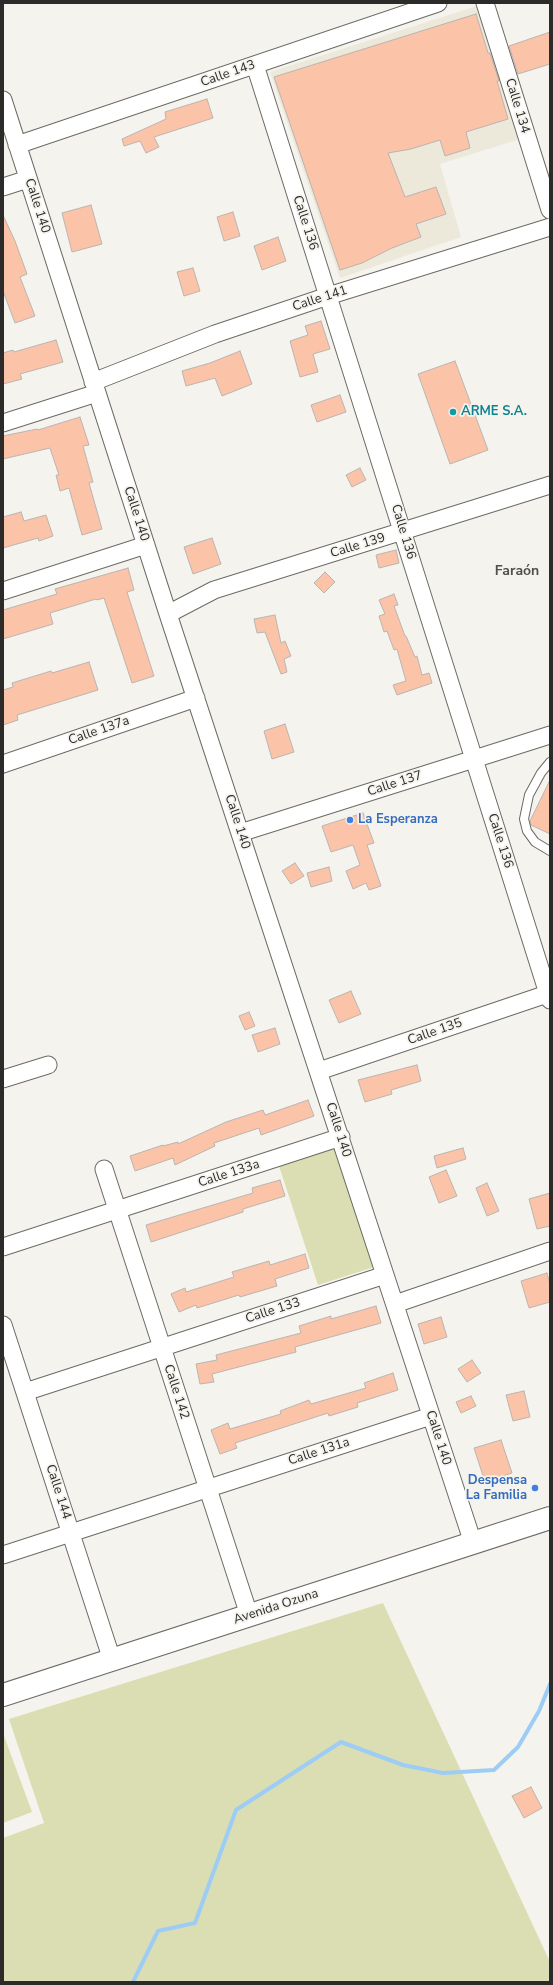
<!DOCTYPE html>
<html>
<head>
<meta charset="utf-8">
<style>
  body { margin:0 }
  #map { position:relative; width:553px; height:1985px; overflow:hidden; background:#f5f3ed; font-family:"Nunito Sans",sans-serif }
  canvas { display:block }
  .frame { position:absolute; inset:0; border:4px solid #2c2b29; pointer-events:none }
</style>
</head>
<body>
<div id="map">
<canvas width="553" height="1985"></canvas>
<div class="frame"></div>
</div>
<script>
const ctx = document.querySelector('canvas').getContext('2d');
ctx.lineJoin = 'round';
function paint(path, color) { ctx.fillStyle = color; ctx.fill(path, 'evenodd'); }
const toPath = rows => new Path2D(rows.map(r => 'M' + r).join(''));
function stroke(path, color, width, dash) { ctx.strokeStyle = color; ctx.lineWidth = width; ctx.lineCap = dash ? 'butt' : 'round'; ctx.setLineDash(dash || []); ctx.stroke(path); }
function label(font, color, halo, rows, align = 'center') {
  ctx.font = font + ' "Nunito Sans",sans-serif'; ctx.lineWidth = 3.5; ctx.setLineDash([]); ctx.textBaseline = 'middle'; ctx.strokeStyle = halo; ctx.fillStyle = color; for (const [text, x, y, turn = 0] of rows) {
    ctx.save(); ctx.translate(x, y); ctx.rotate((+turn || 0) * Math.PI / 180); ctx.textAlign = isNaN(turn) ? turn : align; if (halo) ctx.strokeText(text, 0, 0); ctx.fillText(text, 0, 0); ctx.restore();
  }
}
const built = toPath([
  [477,6,520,139,440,164,461,237,340,278,270,72]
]);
const green = toPath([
  [335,1148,374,1267,318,1285,279,1166],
  [383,1603,550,1962,550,1982,3,1982,3,1838,44,1823,9,1719],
  [3,1733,32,1812,3,1823]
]);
const stream = toPath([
  [133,1982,158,1931,195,1923,236,1810,341,1742,403,1765,443,1773,494,1770,518,1747,539,1711,550,1684]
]);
const building = toPath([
  [476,14,488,53,490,53,499,81,497,81,508,119,466,132,470,148,445,156,440,140,411,149,388,153,405,197,436,187,446,214,416,224,421,237,392,248,362,263,340,270,274,77,476,14],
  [550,32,550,64,518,74,509,46,550,32],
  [207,99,213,118,154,137,159,147,146,153,140,141,124,146,122,139,166,119,165,112,207,99],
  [91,205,102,244,72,252,62,213,91,205],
  [233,212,240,236,224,241,217,217,233,212],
  [3,215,15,241,27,274,20,277,35,316,15,323,3,291,3,215],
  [278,237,286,261,262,270,254,246,278,237],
  [193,268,200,291,184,296,177,272,193,268],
  [321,321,330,349,313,354,318,372,300,377,290,341,308,335,305,326,321,321],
  [56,340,63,362,20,374,22,379,3,384,3,353,13,350,14,352,56,340],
  [240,351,252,384,222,396,215,378,186,386,182,371,210,363,240,351],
  [455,361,488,450,450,464,418,374,455,361],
  [340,395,346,412,317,422,311,405,340,395],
  [80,417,89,445,83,446,93,482,89,483,102,529,82,535,69,488,60,491,56,475,59,475,50,448,3,459,3,436,37,429,38,430,80,417],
  [360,468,366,480,352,487,346,475,360,468],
  [21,512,24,521,46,515,53,536,39,541,38,538,3,548,3,517,21,512],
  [212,538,221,564,193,574,184,547,212,538],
  [396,550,399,563,379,568,376,555,396,550],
  [128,568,134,590,127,592,154,676,132,683,104,598,97,600,96,599,50,613,53,624,3,639,3,610,57,594,55,589,128,568],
  [325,572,335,582,324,593,314,583,325,572],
  [394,594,398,605,394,606,405,636,406,636,415,657,417,656,422,675,429,673,432,683,397,695,393,685,406,681,397,649,394,650,387,631,384,632,379,616,385,614,379,600,394,594],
  [275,615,281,643,285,641,291,656,284,659,287,672,281,674,265,632,257,633,254,619,275,615],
  [89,662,98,690,17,715,18,720,3,725,3,690,13,687,12,683,51,671,52,673,89,662],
  [285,724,294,752,272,759,264,731,285,724],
  [550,780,550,834,531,825,530,821,550,780],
  [363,813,374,843,367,845,381,886,369,890,366,883,353,889,346,871,360,865,353,845,331,852,322,826,363,813],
  [295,863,304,876,291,884,282,871,295,863],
  [329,867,332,881,311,887,307,873,329,867],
  [351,991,361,1014,339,1023,329,1000,351,991],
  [249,1012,255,1026,245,1030,239,1016,249,1012],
  [275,1028,280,1044,258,1052,252,1035,275,1028],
  [417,1065,421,1081,391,1090,392,1094,365,1102,358,1080,417,1065],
  [308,1100,314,1116,261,1135,259,1128,214,1143,215,1146,175,1165,173,1158,135,1171,130,1156,163,1145,163,1146,178,1142,178,1144,226,1122,263,1110,265,1115,308,1100],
  [463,1148,466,1159,437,1168,434,1156,463,1148],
  [446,1170,457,1196,439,1203,429,1177,446,1170],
  [280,1180,285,1196,243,1209,243,1212,151,1242,146,1225,253,1193,252,1188,280,1180],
  [487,1183,499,1211,487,1216,476,1188,487,1183],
  [550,1193,550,1226,537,1229,529,1199,550,1193],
  [305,1254,309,1268,275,1279,277,1286,240,1297,239,1295,197,1308,196,1305,179,1312,171,1294,185,1288,186,1292,234,1277,232,1272,269,1261,270,1265,305,1254],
  [547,1273,550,1284,550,1302,529,1308,521,1281,547,1273],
  [376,1306,381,1323,295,1347,296,1352,212,1374,214,1382,200,1384,196,1364,217,1360,216,1355,301,1333,299,1326,331,1316,331,1319,376,1306],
  [441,1317,447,1337,424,1344,418,1324,441,1317],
  [472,1360,481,1373,467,1382,458,1369,472,1360],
  [393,1373,398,1390,357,1403,358,1407,329,1416,328,1413,235,1443,237,1448,220,1454,211,1430,228,1423,230,1429,281,1414,280,1411,309,1400,311,1404,366,1388,364,1383,393,1373],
  [524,1391,530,1417,513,1421,506,1395,524,1391],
  [471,1396,476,1406,461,1413,456,1402,471,1396],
  [501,1440,512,1473,485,1482,474,1448,501,1440],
  [531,1787,542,1808,524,1818,512,1796,531,1787]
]);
const service = toPath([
  [550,762,541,773,529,795,524,819,527,831,535,842,550,851]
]);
const minor = toPath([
  [485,3,550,210],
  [255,65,550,1000],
  [3,100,168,614,473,1543],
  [17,145,438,3],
  [3,187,28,179],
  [93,382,215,334,328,296,550,227],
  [3,423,97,393],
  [3,591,146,545],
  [168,614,214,590,550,485],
  [3,764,196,698],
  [240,833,550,735],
  [319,1071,550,993],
  [3,1079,48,1065],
  [104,1169,249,1615],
  [3,1247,341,1137],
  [395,1304,550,1251],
  [3,1325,112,1660],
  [25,1392,385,1275],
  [3,1555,431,1416]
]);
const secondary = toPath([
  [3,1695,550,1518]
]);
const markers = [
  [453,412,4,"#0f9aa8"],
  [350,820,4,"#3f7fe0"],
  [535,1488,4,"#3f7fe0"]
];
const streetNames = [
  ["Calle 143",228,74,-19],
  ["Calle 134",517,106,73],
  ["Calle 140",37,206,72],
  ["Calle 136",305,223,72],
  ["Calle 141",320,299,-18],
  ["Calle 140",136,514,72],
  ["Calle 136",403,532,73],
  ["Calle 139",358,546,-17],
  ["Calle 137a",99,731,-19],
  ["Calle 137",395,784,-18],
  ["Calle 140",237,822,72],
  ["Calle 136",500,841,72],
  ["Calle 135",435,1032,-19],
  ["Calle 140",338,1130,72],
  ["Calle 133a",229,1174,-18],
  ["Calle 133",273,1311,-18],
  ["Calle 142",176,1392,72],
  ["Calle 140",438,1438,72],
  ["Calle 131a",319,1452,-18],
  ["Calle 144",58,1492,72],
  ["Avenida Ozuna",276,1607,-18]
];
const cultureNames = [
  ["ARME S.A.",461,412]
];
const shopNames = [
  ["La Esperanza",358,820],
  ["Despensa",527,1481,"right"],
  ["La Familia",527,1496,"right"]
];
const neighbourhoodNames = [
  ["Faraón",517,572]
];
paint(built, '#ece8da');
paint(green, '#dbdeb2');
stroke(stream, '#9dcdf4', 4);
paint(building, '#fbc3a8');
stroke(building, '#bab4b1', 1);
stroke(service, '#6c6a64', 10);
stroke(minor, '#6c6a64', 19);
stroke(secondary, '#6c6a64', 24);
stroke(service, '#fff', 8);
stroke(minor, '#fff', 17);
stroke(secondary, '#fff', 22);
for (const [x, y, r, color] of markers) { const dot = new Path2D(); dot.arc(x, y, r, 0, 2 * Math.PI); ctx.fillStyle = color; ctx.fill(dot); stroke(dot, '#f5f3ed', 1.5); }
label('13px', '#2c2b29', '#f5f3ed', streetNames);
label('bold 13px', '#0d838f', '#f5f3ed', cultureNames, 'left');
label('bold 13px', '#366cbe', '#f5f3ed', shopNames, 'left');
label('bold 14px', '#52504b', '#f5f3ed', neighbourhoodNames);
</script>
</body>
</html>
